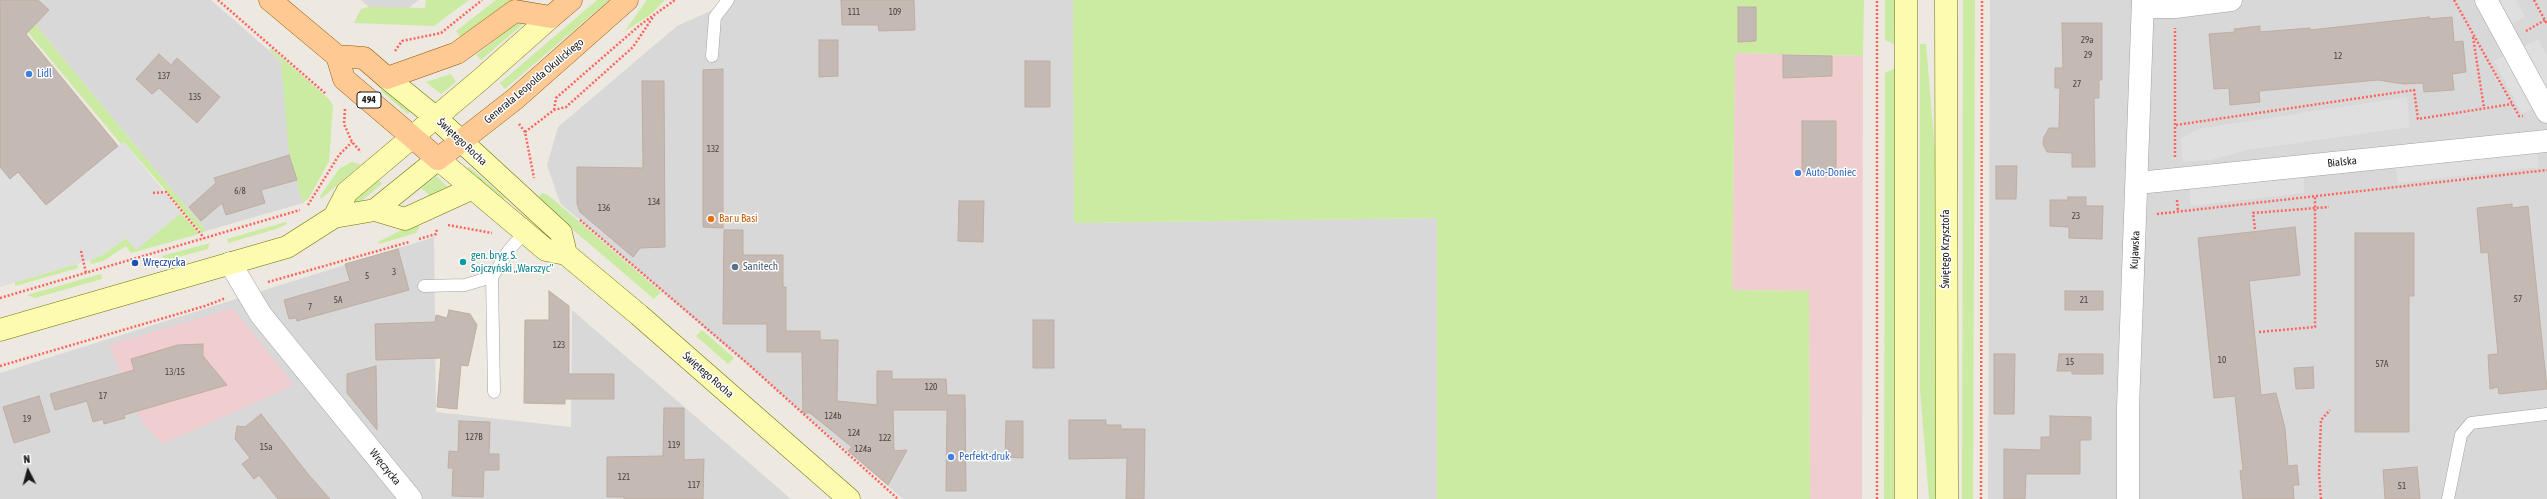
<!DOCTYPE html>
<html>
<head>
<meta charset="utf-8">
<style>
  body { margin:0 }
  #map { position:relative; width:2547px; height:499px; overflow:hidden; background:#ede8e0; font-family:"Asap Condensed",sans-serif }
  canvas { display:block }
  .north { position:absolute; left:8px; top:451px; width:40px; height:40px; -webkit-text-stroke:3px #fff; paint-order:stroke; rotate:354deg; font-size:11px; font-weight:700; line-height:16px; text-align:center; color:#1b1b1b }
  .north::after { content:''; display:block; margin:auto; width:14px; height:18px; background:#1b1b1b; clip-path:polygon(50% 0,100% 100%,50% 72%,0 100%) }
</style>
</head>
<body>
<div id="map">
<canvas width="2547" height="499"></canvas>
<div class="north">N</div>
</div>
<script>
const ctx = document.querySelector('canvas').getContext('2d');
ctx.lineJoin = 'round';
function paint(path, color) { ctx.fillStyle = color; ctx.fill(path, 'evenodd'); }
const toPath = rows => new Path2D(rows.map(r => 'M' + r).join(''));
function stroke(path, color, width, dash) { ctx.strokeStyle = color; ctx.lineWidth = width; ctx.lineCap = dash ? 'butt' : 'round'; ctx.setLineDash(dash || []); ctx.stroke(path); }
function label(font, color, halo, rows, align = 'center') {
  ctx.font = font + ' "Asap Condensed",sans-serif'; ctx.lineWidth = 3; ctx.setLineDash([]); ctx.textBaseline = 'middle'; ctx.strokeStyle = halo; ctx.fillStyle = color; for (const [text, x, y, turn = 0] of rows) {
    ctx.save(); ctx.translate(x, y); ctx.rotate((+turn || 0) * Math.PI / 180); ctx.textAlign = isNaN(turn) ? turn : align; if (halo) ctx.strokeText(text, 0, 0); ctx.fillText(text, 0, 0); ctx.restore();
  }
}
const residential = toPath([
  [15,0,211,0,281,61,297,180,303,203,206,231],
  [361,0,419,0,388,23],
  [735,0,1073,0,1075,223,1437,218,1437,499,903,499,560,203,547,165,558,127,677,26],
  [1990,0,2547,0,2547,499,1988,499],
  [434,237,436,412,571,427,572,310,791,499,0,499,0,373]
]);
const commercial = toPath([
  [1735,53,1863,56,1862,499,1810,499,1809,291,1732,290],
  [233,308,294,385,163,444,144,425,109,345]
]);
const grass = toPath([
  [1,0,15,0,206,231,202,233,124,142,121,144],
  [426,0,469,0,434,26,354,23,361,9,368,7,425,8],
  [496,0,514,0,463,40,456,31],
  [597,0,609,0,505,89,500,83],
  [647,0,665,0,650,15,625,31],
  [1073,0,1864,0,1863,56,1735,53,1732,290,1809,291,1810,499,1437,499,1437,218,1074,223],
  [1885,0,1895,0,1894,44,1885,40],
  [1963,0,1975,0,1973,499,1962,499],
  [522,18,525,22,481,60,476,55],
  [1920,44,1926,44,1936,164,1937,499,1929,499,1920,390],
  [272,49,329,99,333,105,329,161,309,198,303,203,289,155,281,61,269,50],
  [1895,68,1894,499,1884,499,1885,73],
  [451,74,456,82,441,94,426,82],
  [386,85,413,109,408,114,381,91],
  [351,162,361,164,321,199,320,196,339,169],
  [469,167,505,198,500,203,464,172],
  [436,176,449,188,431,197,421,188],
  [376,177,382,184,354,207,343,207],
  [542,193,548,195,661,292,654,299,537,199],
  [181,213,199,234,131,253,126,246,105,260,91,264,90,260,104,254,126,238,136,249],
  [286,222,287,224,276,229,228,243,227,239],
  [417,222,419,228,416,233,379,244,378,242],
  [210,243,208,249,164,261,162,256],
  [77,264,78,268,15,286,15,282],
  [101,274,102,279,35,298,27,295],
  [702,330,734,358,728,364,696,336]
]);
const parking = toPath([
  [2499,0,2516,0,2525,17,2512,24],
  [2538,39,2547,56,2547,90,2523,47],
  [2507,54,2535,107,2522,114,2494,61],
  [2407,97,2410,127,2247,150,2211,160,2183,162,2181,139,2197,129],
  [124,142,181,213,136,250,126,238,104,254,90,260,0,287,0,167,24,167,118,146],
  [2537,151,2539,167,2398,183,2396,166],
  [2304,177,2304,193,2191,206,2189,189]
]);
const building = toPath([
  [0,0,38,0,49,10,26,34,118,146,46,205,18,172,10,179,0,167,0,0],
  [841,0,914,0,915,30,879,31,878,25,842,25,841,0],
  [1738,7,1756,7,1756,41,1738,42,1738,7],
  [2429,17,2429,19,2452,17,2454,42,2463,41,2466,72,2452,74,2454,90,2424,92,2423,83,2404,84,2378,80,2259,91,2260,102,2230,105,2229,88,2214,89,2209,34,2235,32,2234,29,2260,26,2260,32,2310,28,2310,30,2429,17],
  [2062,23,2102,23,2102,80,2099,80,2099,98,2094,98,2095,167,2072,167,2072,153,2047,152,2043,144,2044,137,2049,128,2059,128,2060,88,2055,88,2055,68,2063,68,2062,23],
  [819,40,838,40,838,76,819,77,819,40],
  [159,54,171,65,177,58,220,97,197,123,159,88,152,94,136,79,159,54],
  [1783,55,1832,56,1832,76,1783,78,1783,55],
  [1025,61,1050,61,1050,107,1025,107,1025,61],
  [723,69,723,228,703,227,703,70,723,69],
  [642,81,664,81,665,247,640,248,633,257,580,212,577,204,577,167,643,168,642,81],
  [1802,121,1836,121,1836,172,1802,172,1802,121],
  [289,155,297,180,261,190,265,203,226,215,222,203,201,221,189,207,216,183,214,178,289,155],
  [1996,166,2017,166,2016,199,1996,199,1996,166],
  [2068,197,2086,197,2086,206,2103,206,2102,239,2069,238,2069,227,2050,226,2050,200,2068,200,2068,197],
  [959,201,984,201,983,242,958,241,959,201],
  [2512,204,2512,208,2528,206,2547,389,2499,394,2498,387,2490,389,2488,355,2498,354,2488,252,2481,253,2477,208,2512,204],
  [2295,227,2300,275,2249,281,2261,395,2276,393,2285,428,2288,466,2297,465,2299,485,2293,485,2294,499,2243,499,2240,471,2243,470,2235,396,2214,398,2198,238,2295,227],
  [724,230,743,230,743,255,783,255,783,287,786,287,786,331,820,331,820,340,838,340,837,401,877,405,877,371,892,371,892,379,946,379,947,395,965,395,966,491,946,491,947,410,893,410,894,451,907,450,888,485,848,451,852,447,810,413,803,413,802,352,767,352,767,324,723,324,724,230],
  [2355,233,2414,233,2414,296,2409,296,2409,432,2355,432,2355,233],
  [398,249,409,290,297,321,296,318,289,319,284,300,350,281,345,264,398,249],
  [549,291,569,306,569,374,614,374,614,399,565,399,565,404,524,403,525,320,549,320,549,291],
  [2065,291,2103,291,2103,310,2065,310,2065,291],
  [449,310,470,314,477,325,468,366,461,365,457,409,437,407,441,358,376,360,375,324,435,322,436,315,447,318,449,310],
  [1033,320,1054,320,1054,368,1033,368,1033,320],
  [203,344,203,356,227,385,124,415,125,418,104,424,103,419,93,422,87,401,55,410,50,394,134,370,131,359,178,345,203,344],
  [1994,354,2015,354,2014,414,1994,414,1994,354],
  [2059,354,2103,354,2103,374,2072,374,2072,371,2057,371,2059,354],
  [376,366,377,430,347,393,347,374,376,366],
  [2313,367,2314,388,2296,389,2294,368,2313,367],
  [39,396,50,432,14,443,3,407,39,396],
  [664,408,684,408,684,460,704,459,703,499,624,499,624,497,607,497,607,457,663,456,664,408],
  [261,414,308,474,330,499,278,499,259,475,254,479,242,464,250,458,235,439,237,426,245,427,261,414],
  [2050,416,2091,417,2091,440,2080,440,2080,474,2026,474,2025,499,2004,499,2004,449,2041,450,2041,437,2050,437,2050,416],
  [1069,420,1106,420,1106,425,1121,425,1121,429,1145,429,1144,499,1126,499,1127,458,1069,459,1069,420],
  [459,421,490,422,489,454,499,454,499,470,484,470,483,497,452,496,453,468,448,468,449,451,458,452,459,421],
  [1006,421,1023,421,1023,458,1005,457,1006,421],
  [2417,467,2420,499,2385,499,2383,470,2417,467]
]);
const path = toPath([
  [218,0,326,94],
  [2454,0,2519,116,2523,116],
  [2534,0,2547,24],
  [2526,31,2545,20],
  [2473,37,2484,108],
  [395,51,402,41,441,33,482,0],
  [345,109,344,124,352,142,361,152],
  [554,110,556,98,640,25,675,0],
  [519,124,525,132,534,178],
  [2176,125,2414,90,2418,119,2512,104],
  [525,132,554,110,566,107,633,47,653,17],
  [2175,157,2175,28],
  [153,193,166,192,205,239],
  [2177,200,2178,211],
  [308,205,339,155,352,142],
  [2157,214,2547,170],
  [580,220,747,363,898,499],
  [448,225,492,233],
  [2255,229,2253,213,2329,207],
  [419,239,436,234,437,228],
  [81,251,86,273],
  [268,282,409,242],
  [0,298,300,210],
  [2259,332,2315,327,2315,197],
  [0,366,205,306,226,298],
  [1877,499,1877,0],
  [1981,499,1982,0],
  [2321,499,2319,474,2321,420,2330,410]
]);
const lane = toPath([
  [712,56,715,17,728,0],
  [492,277,494,392],
  [424,286,465,285,492,277,509,250,525,232],
  [2448,499,2461,435,2471,423,2547,414]
]);
const street = toPath([
  [2486,0,2547,112],
  [2143,7,2175,7,2231,0],
  [2138,183,2547,141],
  [230,263,261,315,411,499],
  [2128,499,2128,408,2143,0]
]);
const secondary = toPath([
  [1946,0,1947,499],
  [387,78,435,117,561,233,566,254],
  [375,210,405,219,473,188],
  [334,217,347,192,480,80,551,17],
  [0,330,287,247,334,217,375,210,438,159,546,250,566,254,639,315,849,499],
  [1906,499,1906,0]
]);
const primary = toPath([
  [270,0,337,56,344,79,438,159,515,99,627,0],
  [337,56,364,58,387,78,457,53,515,11,551,17,571,0]
]);
const markers = [
  [29,74,4,"#3f7fe0"],
  [1798,173,4,"#3f7fe0"],
  [711,219,4,"#e8710a"],
  [463,262,4,"#0f9aa8"],
  [135,263,4,"#1a4fb4"],
  [735,267,4,"#5c6f8a"],
  [951,457,4,"#3f7fe0"]
];
const numberNames = [
  ["111",854,12],
  ["109",895,12],
  ["29a",2087,40],
  ["29",2088,55],
  ["12",2338,56],
  ["137",164,76],
  ["27",2077,84],
  ["135",195,97],
  ["132",713,149],
  ["6/8",240,191],
  ["134",654,202],
  ["136",604,208],
  ["23",2076,216],
  ["3",394,272],
  ["5",367,276],
  ["57",2518,299],
  ["5A",338,300],
  ["21",2084,300],
  ["7",310,307],
  ["123",559,345],
  ["10",2222,360],
  ["15",2070,362],
  ["57A",2382,364],
  ["13/15",175,372],
  ["120",931,387],
  ["17",103,396],
  ["124b",833,416],
  ["19",27,419],
  ["124",854,433],
  ["127B",474,437],
  ["122",885,438],
  ["119",674,445],
  ["15a",266,447],
  ["124a",863,449],
  ["121",624,477],
  ["117",694,485],
  ["51",2402,486]
];
const shields = [
  [369,100,24]
];
const shieldNames = [
  ["494",369,100]
];
const shopNames = [
  ["Lidl",37,74],
  ["Auto-Doniec",1806,173],
  ["Perfekt-druk",959,457]
];
const streetNames = [
  ["Generała Leopolda Okulickiego",534,81,-40],
  ["Świętego Rocha",462,142,43],
  ["Bialska",2342,162,-6],
  ["Świętego Krzysztofa",1946,249,-90],
  ["Kujawska",2135,250,-87],
  ["Świętego Rocha",708,375,41],
  ["Wręczycka",385,467,51]
];
const foodNames = [
  ["Bar u Basi",719,219]
];
const cultureNames = [
  ["gen. bryg. S.",471,256],
  ["Sojczyński „Warszyc\"",471,269]
];
const transitNames = [
  ["Wręczycka",143,263]
];
const serviceNames = [
  ["Sanitech",743,267]
];
paint(residential, '#d9d8d8');
paint(commercial, '#f0cdce');
paint(grass, '#cbeba2');
paint(parking, '#dfdfdf');
paint(building, '#c5b9b3');
stroke(building, '#bfada2', 1);
stroke(lane, '#a2a2a2', 13);
stroke(street, '#a2a2a2', 23);
stroke(secondary, '#707400', 23);
stroke(primary, '#925700', 23);
stroke(path, '#ff645f', 2.5, [2, 2]);
stroke(lane, '#fff', 12);
stroke(street, '#fff', 22);
stroke(secondary, '#fcfbaf', 22);
stroke(primary, '#ffc993', 22);
for (const [x, y, r, color] of markers) { const dot = new Path2D(); dot.arc(x, y, r, 0, 2 * Math.PI); ctx.fillStyle = color; ctx.fill(dot); stroke(dot, '#fff', 1.5); }
label('9px', '#464241', null, numberNames);
for (const [x, y, w] of shields) { const box = new Path2D(); box.roundRect(x - w / 2, y - 8, w, 16, 3); ctx.fillStyle = '#fff'; ctx.fill(box); stroke(box, '#1b1b1b', 1); }
label('bold 10px', '#1b1b1b', null, shieldNames);
label('11px', '#366cbe', '#fff', shopNames, 'left');
label('11px', '#1b1b1b', '#fff', streetNames);
label('11px', '#c56008', '#fff', foodNames, 'left');
label('11px', '#0d838f', '#fff', cultureNames, 'left');
label('11px', '#164399', '#fff', transitNames, 'left');
label('11px', '#4e5e75', '#fff', serviceNames, 'left');
</script>
</body>
</html>
